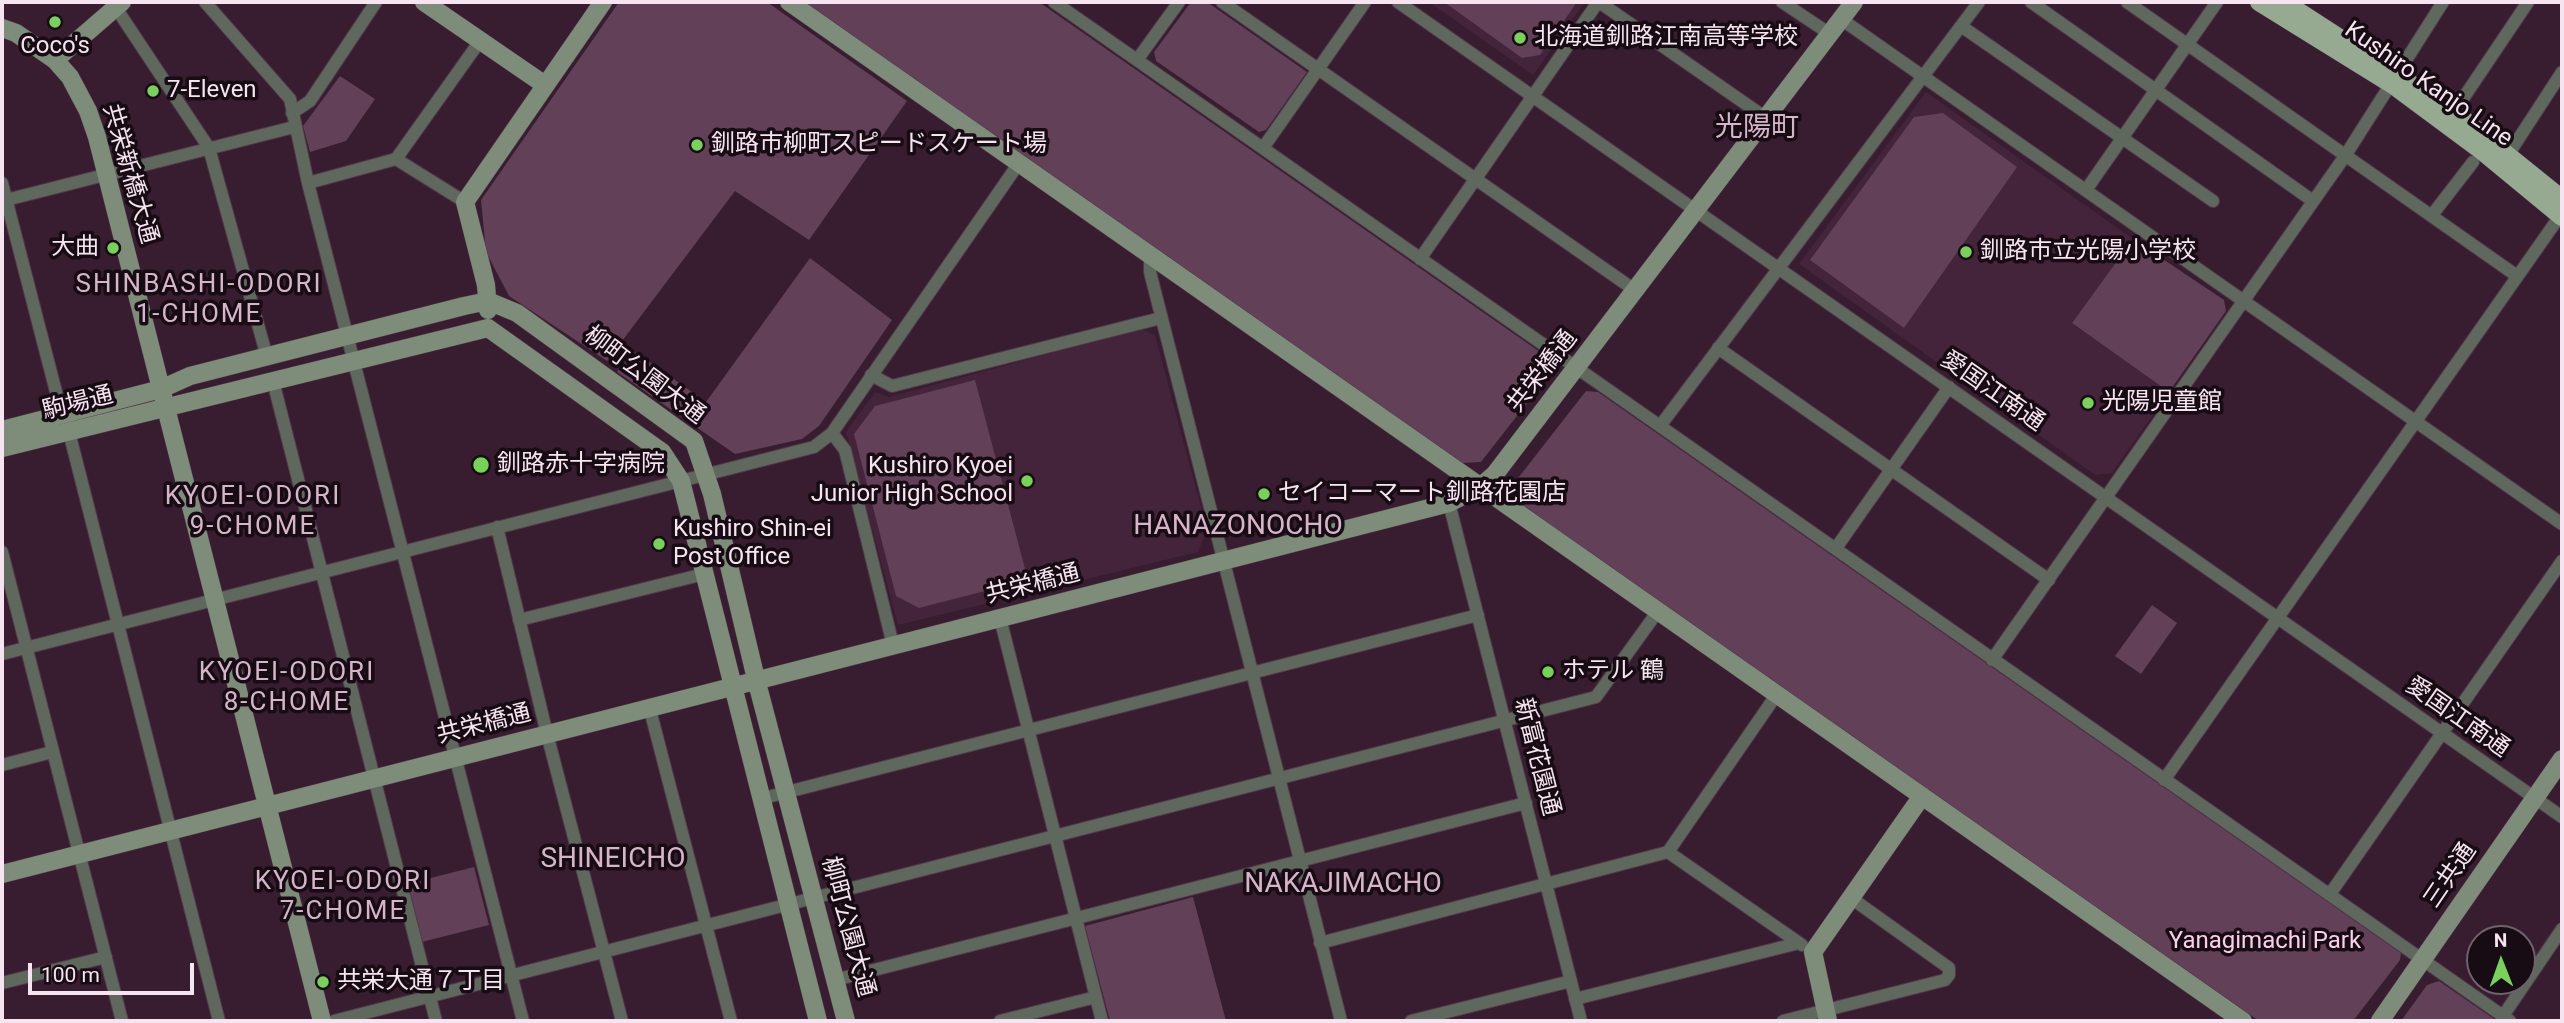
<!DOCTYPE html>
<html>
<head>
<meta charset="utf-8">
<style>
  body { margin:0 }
  #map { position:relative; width:2564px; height:1023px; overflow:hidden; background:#371d2f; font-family:Roboto,sans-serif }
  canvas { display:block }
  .frame { position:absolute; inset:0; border:4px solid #f6e4f0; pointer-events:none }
  .north { position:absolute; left:2466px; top:925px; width:70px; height:70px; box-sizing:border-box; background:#170c14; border:2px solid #70626c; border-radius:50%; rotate:359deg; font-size:19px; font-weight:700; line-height:28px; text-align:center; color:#f6e4f0 }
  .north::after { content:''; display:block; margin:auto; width:24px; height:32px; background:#78d158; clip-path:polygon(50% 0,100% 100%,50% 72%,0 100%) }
  .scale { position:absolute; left:28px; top:963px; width:166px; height:32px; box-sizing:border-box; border:4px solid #f6e4f0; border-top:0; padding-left:9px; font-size:21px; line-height:24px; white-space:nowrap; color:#f6e4f0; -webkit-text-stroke:5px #170c14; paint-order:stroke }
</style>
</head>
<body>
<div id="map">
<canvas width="2564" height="1023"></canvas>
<div class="frame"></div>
<div class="north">N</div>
<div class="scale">100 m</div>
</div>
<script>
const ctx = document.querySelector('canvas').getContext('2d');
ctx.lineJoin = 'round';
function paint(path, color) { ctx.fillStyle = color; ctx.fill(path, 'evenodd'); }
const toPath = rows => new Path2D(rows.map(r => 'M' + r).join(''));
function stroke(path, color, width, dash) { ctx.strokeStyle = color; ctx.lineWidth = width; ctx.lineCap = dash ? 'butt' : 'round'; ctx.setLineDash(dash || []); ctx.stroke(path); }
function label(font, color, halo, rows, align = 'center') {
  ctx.font = font + ' Roboto,"Noto Sans JP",sans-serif'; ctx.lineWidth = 7; ctx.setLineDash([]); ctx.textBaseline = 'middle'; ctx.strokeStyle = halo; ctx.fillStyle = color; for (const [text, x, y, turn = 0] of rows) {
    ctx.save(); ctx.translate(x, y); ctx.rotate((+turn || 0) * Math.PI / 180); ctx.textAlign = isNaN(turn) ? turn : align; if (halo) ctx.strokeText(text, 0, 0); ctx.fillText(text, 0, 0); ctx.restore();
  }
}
const built = toPath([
  [1429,2,1585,2,1533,75],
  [1926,92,2133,239,2072,323,2169,392,2112,473,2095,475,1799,264],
  [1141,329,1155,335,1207,530,1198,552,898,625,846,432,875,392,889,397]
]);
const green = toPath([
  [619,2,767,2,907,101,809,240,735,191,607,361,509,296,486,252,481,200],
  [803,2,1039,2,1550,359,1552,371,1481,462,1461,463],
  [1191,2,1207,2,1307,72,1266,130,1259,132,1156,61,1154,52],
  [1444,2,1577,2,1540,55,1522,58],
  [340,76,375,99,346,141,310,152,303,126],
  [1943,113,2017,167,1904,328,1810,260,1914,117],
  [2133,239,2224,300,2226,311,2169,392,2072,323],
  [810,258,892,320,819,426,802,439,735,454,617,372,634,351,706,402],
  [975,380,1028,580,919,608,896,596,854,434,875,406],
  [1586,391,1598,392,2401,953,2400,960,2353,1021,2259,1021,1515,501,1511,487],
  [2152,605,2177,623,2141,674,2115,656],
  [474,867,489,925,422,942,407,884],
  [1193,897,1226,1021,1110,1021,1085,926],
  [2439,981,2497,1021,2401,1021,2427,985]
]);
const street = toPath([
  [112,2,209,148,267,357],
  [205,2,290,99,308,183,523,1021],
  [1054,2,2510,1021],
  [1222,2,1636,291],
  [1398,2,2562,817],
  [1599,2,1766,118],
  [1782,2,1830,34],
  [2031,2,2313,201],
  [2127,2,2517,276],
  [1841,19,2562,524],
  [1961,26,2213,201],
  [1137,60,1179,2],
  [2454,112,2528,2],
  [292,113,310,101,376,2],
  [1263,148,1365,2],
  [2508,155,2562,72],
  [396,159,465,202],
  [2,183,62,415],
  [308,183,396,159,480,41],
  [2086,190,2217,2],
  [2,201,294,127],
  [2432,215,2473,162],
  [1150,256,1150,272,1341,1021],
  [1420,259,1598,2],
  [1718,348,2049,580],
  [871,375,892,386,1161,318],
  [273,381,436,1021],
  [1660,426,1979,2],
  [69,432,219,1021],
  [832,433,845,450,893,645],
  [1449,503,1581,1021],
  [497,527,547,734,622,1021],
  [1836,548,1949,387],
  [2,552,122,1021],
  [1000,618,1102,1021],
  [519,620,704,574],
  [2,654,814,447,832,433,1019,163],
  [1992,660,2345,156,2443,2],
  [649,706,731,1021],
  [2,765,52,752],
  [2164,780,2562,213],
  [760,799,1478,615],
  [1668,852,1802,945],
  [2330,894,2562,561],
  [1320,943,1668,852,1777,694],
  [835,980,1526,803],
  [2,983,106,957],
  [1575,999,1799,943],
  [2503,1016,2562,929],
  [334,1021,1596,697,1658,611],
  [1000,1021,1096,997],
  [1411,1021,1571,981],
  [1783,1021,1945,980,1949,975,1949,968,1851,898]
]);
const secondary = toPath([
  [424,2,545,85],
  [789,2,2243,1021],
  [2,28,16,33,55,60,70,77,88,111,97,137,322,1021],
  [55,60,122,2],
  [488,310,486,285,465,202,603,2],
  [488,328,662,452,681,481,818,1021],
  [2,430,161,389,190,376,464,306,488,301,517,313,694,441,712,494,756,679,846,1021],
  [2,448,488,328],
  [2,874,1449,503,1480,487,1495,474,1854,2],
  [1828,1021,1813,952,1922,796],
  [2380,1021,2562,759]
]);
const primary = toPath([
  [2259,2,2393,85,2482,151,2562,217],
  [2284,2,2454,112,2562,199]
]);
const markers = [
  [55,22,7,"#78d158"],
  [1520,38,7,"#78d158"],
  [153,91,7,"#78d158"],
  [697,145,7,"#78d158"],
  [113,248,7,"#78d158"],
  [1966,252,7,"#78d158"],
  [2088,403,7,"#78d158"],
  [481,465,9,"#78d158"],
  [1027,481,7,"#78d158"],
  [1264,494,7,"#78d158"],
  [659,544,7,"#78d158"],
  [1548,672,7,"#78d158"],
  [323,982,7,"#78d158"]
];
const poiNames = [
  ["北海道釧路江南高等学校",1534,38],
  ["Coco's",55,47,"center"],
  ["7-Eleven",167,91],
  ["釧路市柳町スピードスケート場",711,145],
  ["大曲",99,248,"right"],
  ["釧路市立光陽小学校",1980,252],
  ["光陽児童館",2102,403],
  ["釧路赤十字病院",497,465],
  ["Kushiro Kyoei",1013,467,"right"],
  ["Junior High School",1013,495,"right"],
  ["セイコーマート釧路花園店",1278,494],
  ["Kushiro Shin-ei",673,530],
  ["Post Office",673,558],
  ["ホテル 鶴",1562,672],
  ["共栄大通７丁目",337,982]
];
const streetNames = [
  ["Kushiro Kanjo Line",2428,85,35],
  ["共栄新橋大通",129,174,74],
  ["共栄橋通",1543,372,-52],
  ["柳町公園大通",644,376,37],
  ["愛国江南通",1992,392,35],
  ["駒場通",78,404,-14],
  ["共栄橋通",1033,585,-14],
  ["愛国江南通",2457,718,35],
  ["共栄橋通",484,725,-14],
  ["新富花園通",1536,757,76],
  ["三共通",2451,876,-56],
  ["柳町公園大通",847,927,75]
];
const parkNames = [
  ["Yanagimachi Park",2265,942]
];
const neighbourhoodNames = [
  ["SHINBASHI-ODORI",199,285],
  ["1-CHOME",199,315],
  ["KYOEI-ODORI",253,497],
  ["9-CHOME",253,527],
  ["KYOEI-ODORI",287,673],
  ["8-CHOME",287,703],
  ["KYOEI-ODORI",343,882],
  ["7-CHOME",343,912]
];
const quarterNames = [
  ["光陽町",1757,129],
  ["HANAZONOCHO",1238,527],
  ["SHINEICHO",613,860],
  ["NAKAJIMACHO",1343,885]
];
paint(built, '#43243a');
paint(green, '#624057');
stroke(street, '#52394a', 14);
stroke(secondary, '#52394a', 19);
stroke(primary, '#52394a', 19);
stroke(street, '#5f685c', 12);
stroke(secondary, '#7e8d7a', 18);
stroke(primary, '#96a991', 18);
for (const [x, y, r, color] of markers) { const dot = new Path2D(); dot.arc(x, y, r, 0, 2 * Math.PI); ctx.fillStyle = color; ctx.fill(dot); stroke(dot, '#170c14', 2.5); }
label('24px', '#f6e4f0', '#170c14', poiNames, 'left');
label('24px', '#f6e4f0', '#170c14', streetNames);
label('24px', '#fbceeb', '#170c14', parkNames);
ctx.letterSpacing = '2px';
label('26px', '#d6b5ca', '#170c14', neighbourhoodNames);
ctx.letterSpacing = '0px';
label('28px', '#d6b5ca', '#170c14', quarterNames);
</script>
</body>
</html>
